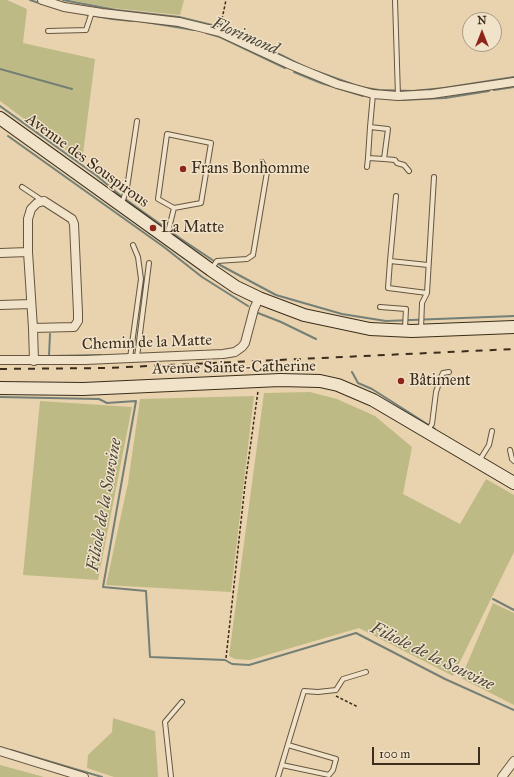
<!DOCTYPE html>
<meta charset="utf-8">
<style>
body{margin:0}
#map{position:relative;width:514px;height:777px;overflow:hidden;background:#e9d3ae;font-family:"IM FELL Great Primer",serif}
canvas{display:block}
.north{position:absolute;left:462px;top:12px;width:40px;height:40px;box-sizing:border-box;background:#f1e2ca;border:1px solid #a89a84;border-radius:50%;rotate:0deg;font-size:11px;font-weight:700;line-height:16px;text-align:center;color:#3a2d1b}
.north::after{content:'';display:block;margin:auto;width:14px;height:18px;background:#8f2418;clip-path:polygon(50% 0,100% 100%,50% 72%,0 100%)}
.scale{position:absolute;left:372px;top:747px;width:108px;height:18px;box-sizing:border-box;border:2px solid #3a2d1b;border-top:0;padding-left:5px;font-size:12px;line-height:14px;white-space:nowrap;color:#3a2d1b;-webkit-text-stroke:3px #f1e2ca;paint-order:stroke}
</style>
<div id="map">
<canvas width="514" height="777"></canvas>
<div class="north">N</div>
<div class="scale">100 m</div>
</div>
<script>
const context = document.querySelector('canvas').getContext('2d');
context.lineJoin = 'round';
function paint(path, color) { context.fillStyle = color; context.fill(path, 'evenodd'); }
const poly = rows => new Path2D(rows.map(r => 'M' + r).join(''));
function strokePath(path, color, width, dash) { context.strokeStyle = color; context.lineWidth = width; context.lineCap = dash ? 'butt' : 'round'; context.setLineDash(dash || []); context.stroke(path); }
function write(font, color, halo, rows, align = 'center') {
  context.font = font + ' "IM FELL Great Primer",serif'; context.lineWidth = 3; context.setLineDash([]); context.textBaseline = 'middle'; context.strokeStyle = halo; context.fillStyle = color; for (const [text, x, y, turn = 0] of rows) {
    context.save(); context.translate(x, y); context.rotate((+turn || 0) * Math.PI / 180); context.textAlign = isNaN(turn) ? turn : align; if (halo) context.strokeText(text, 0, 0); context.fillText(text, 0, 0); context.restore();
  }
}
const green = poly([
 [0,0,7,0,27,9,23,43,95,59,82,162,0,101],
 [70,0,184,0,180,15,112,8],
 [310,392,337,399,375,416,412,447,403,494,460,524,486,479,514,495,514,552,453,676,359,628,250,660,235,659,229,656,264,393],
 [254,396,231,592,106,585,128,483,140,399],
 [40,401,132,407,98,580,23,575],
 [493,603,514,613,514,705,461,678],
 [113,718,155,731,158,777,114,777,87,768,88,755,112,732],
 [0,765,44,777,0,777]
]);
const stream = poly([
 [30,0,42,4],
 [63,0,116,10,179,17,216,26,253,41,307,68],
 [68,11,112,19,132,21],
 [139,21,194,30],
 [206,33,220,37,285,68],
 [0,69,72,89],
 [313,70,352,84],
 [294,72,321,83,363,96],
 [360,87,379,90,413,91,444,88,514,77],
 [494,90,514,87],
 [402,100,445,98,489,91],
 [0,106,97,176,121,196,181,239,220,265,276,295,342,314,386,321,514,316],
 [8,136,164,247,202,277,248,306],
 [258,313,281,322,316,339],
 [50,334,49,356,101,355],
 [352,372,358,383,372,389,435,429],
 [0,397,99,399,107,403,136,401,103,587,146,591,150,657,225,660,232,664,249,665,356,633,445,679,514,710],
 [493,599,514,610],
 [11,750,102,777]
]);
const path = poly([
 [221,24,226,0],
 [226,658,245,485,258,391],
 [336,696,358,707]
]);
const lane = poly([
 [395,0,398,96],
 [48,31,86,30,92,12],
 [370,127,388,129,384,159,368,158,370,127,373,94],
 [384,159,395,160,397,163,404,165,409,171],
 [367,167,368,158],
 [22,187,43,201],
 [396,196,390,261,428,265],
 [122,203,127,188,137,121],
 [167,236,174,208,158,199,167,134,211,143,201,203,174,208],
 [390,261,388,288,427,293],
 [212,268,217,261,247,259,253,255,267,172,262,162],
 [380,307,406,309,405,328],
 [421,329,422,303,427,293,434,177],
 [137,357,149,263],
 [130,358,141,279,138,257,133,245],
 [428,430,432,424,436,392,441,377,443,373,449,372],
 [510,450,512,459,514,461],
 [479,461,489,445,492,431],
 [282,765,329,775,333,770,336,759,288,745],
 [171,777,165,722,182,702],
 [278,777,304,691,318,692,336,690,343,679,366,672]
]);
const street = poly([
 [42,0,64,7,102,13,179,22,220,32,291,65,337,84,373,94,398,96,432,94,514,82],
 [44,201,72,219,74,224,78,313,78,321,74,327,33,328,28,252,28,219,31,209,37,203,44,201],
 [0,253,28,252],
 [0,305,31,304],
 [33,328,34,361],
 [0,360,85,360,223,354,235,352,242,347,245,343,254,309,259,298],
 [0,751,84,777],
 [502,777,514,761]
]);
const secondary = poly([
 [0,118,211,270,236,287,259,298,304,315,370,329,412,331,514,327],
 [0,388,83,389,280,380,320,381,338,385,373,400,514,483]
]);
const rail = poly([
 [0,369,106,368,514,349]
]);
const markers = [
 [183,169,4,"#8f2418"],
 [153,228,4,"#8f2418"],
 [401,381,4,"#8f2418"]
];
const streetNames = [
 ["Avenue des Souspirous",87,161,36],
 ["Chemin de la Matte",147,343,-2],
 ["Avenue Sainte-Catherine",234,368,-1]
];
const poiNames = [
 ["Frans Bonhomme",191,169],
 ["La Matte",161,228],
 ["Bâtiment",409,381]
];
const waterNames = [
 ["Florimond",245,37,23],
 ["Filiole de la Souvine",105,505,-80],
 ["Filiole de la Souvine",432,657,26]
];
paint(green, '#beba85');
strokePath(stream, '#747f76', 2);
strokePath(lane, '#665640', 6);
strokePath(street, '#665640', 10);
strokePath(secondary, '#3a2d1b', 14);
strokePath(path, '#3a2d1b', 1.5, [3, 2]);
strokePath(lane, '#f1e2ca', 4);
strokePath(street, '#f1e2ca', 8);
strokePath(secondary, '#f1e2ca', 12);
strokePath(rail, '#3a2d1b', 2, [7, 7]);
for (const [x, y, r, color] of markers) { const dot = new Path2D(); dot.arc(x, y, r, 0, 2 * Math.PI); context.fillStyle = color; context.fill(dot); strokePath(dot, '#f1e2ca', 1.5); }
write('16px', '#3a2d1b', '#f1e2ca', streetNames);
write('16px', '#3a2d1b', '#f1e2ca', poiNames, 'left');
write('italic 17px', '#4d4839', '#f1e2ca', waterNames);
</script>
